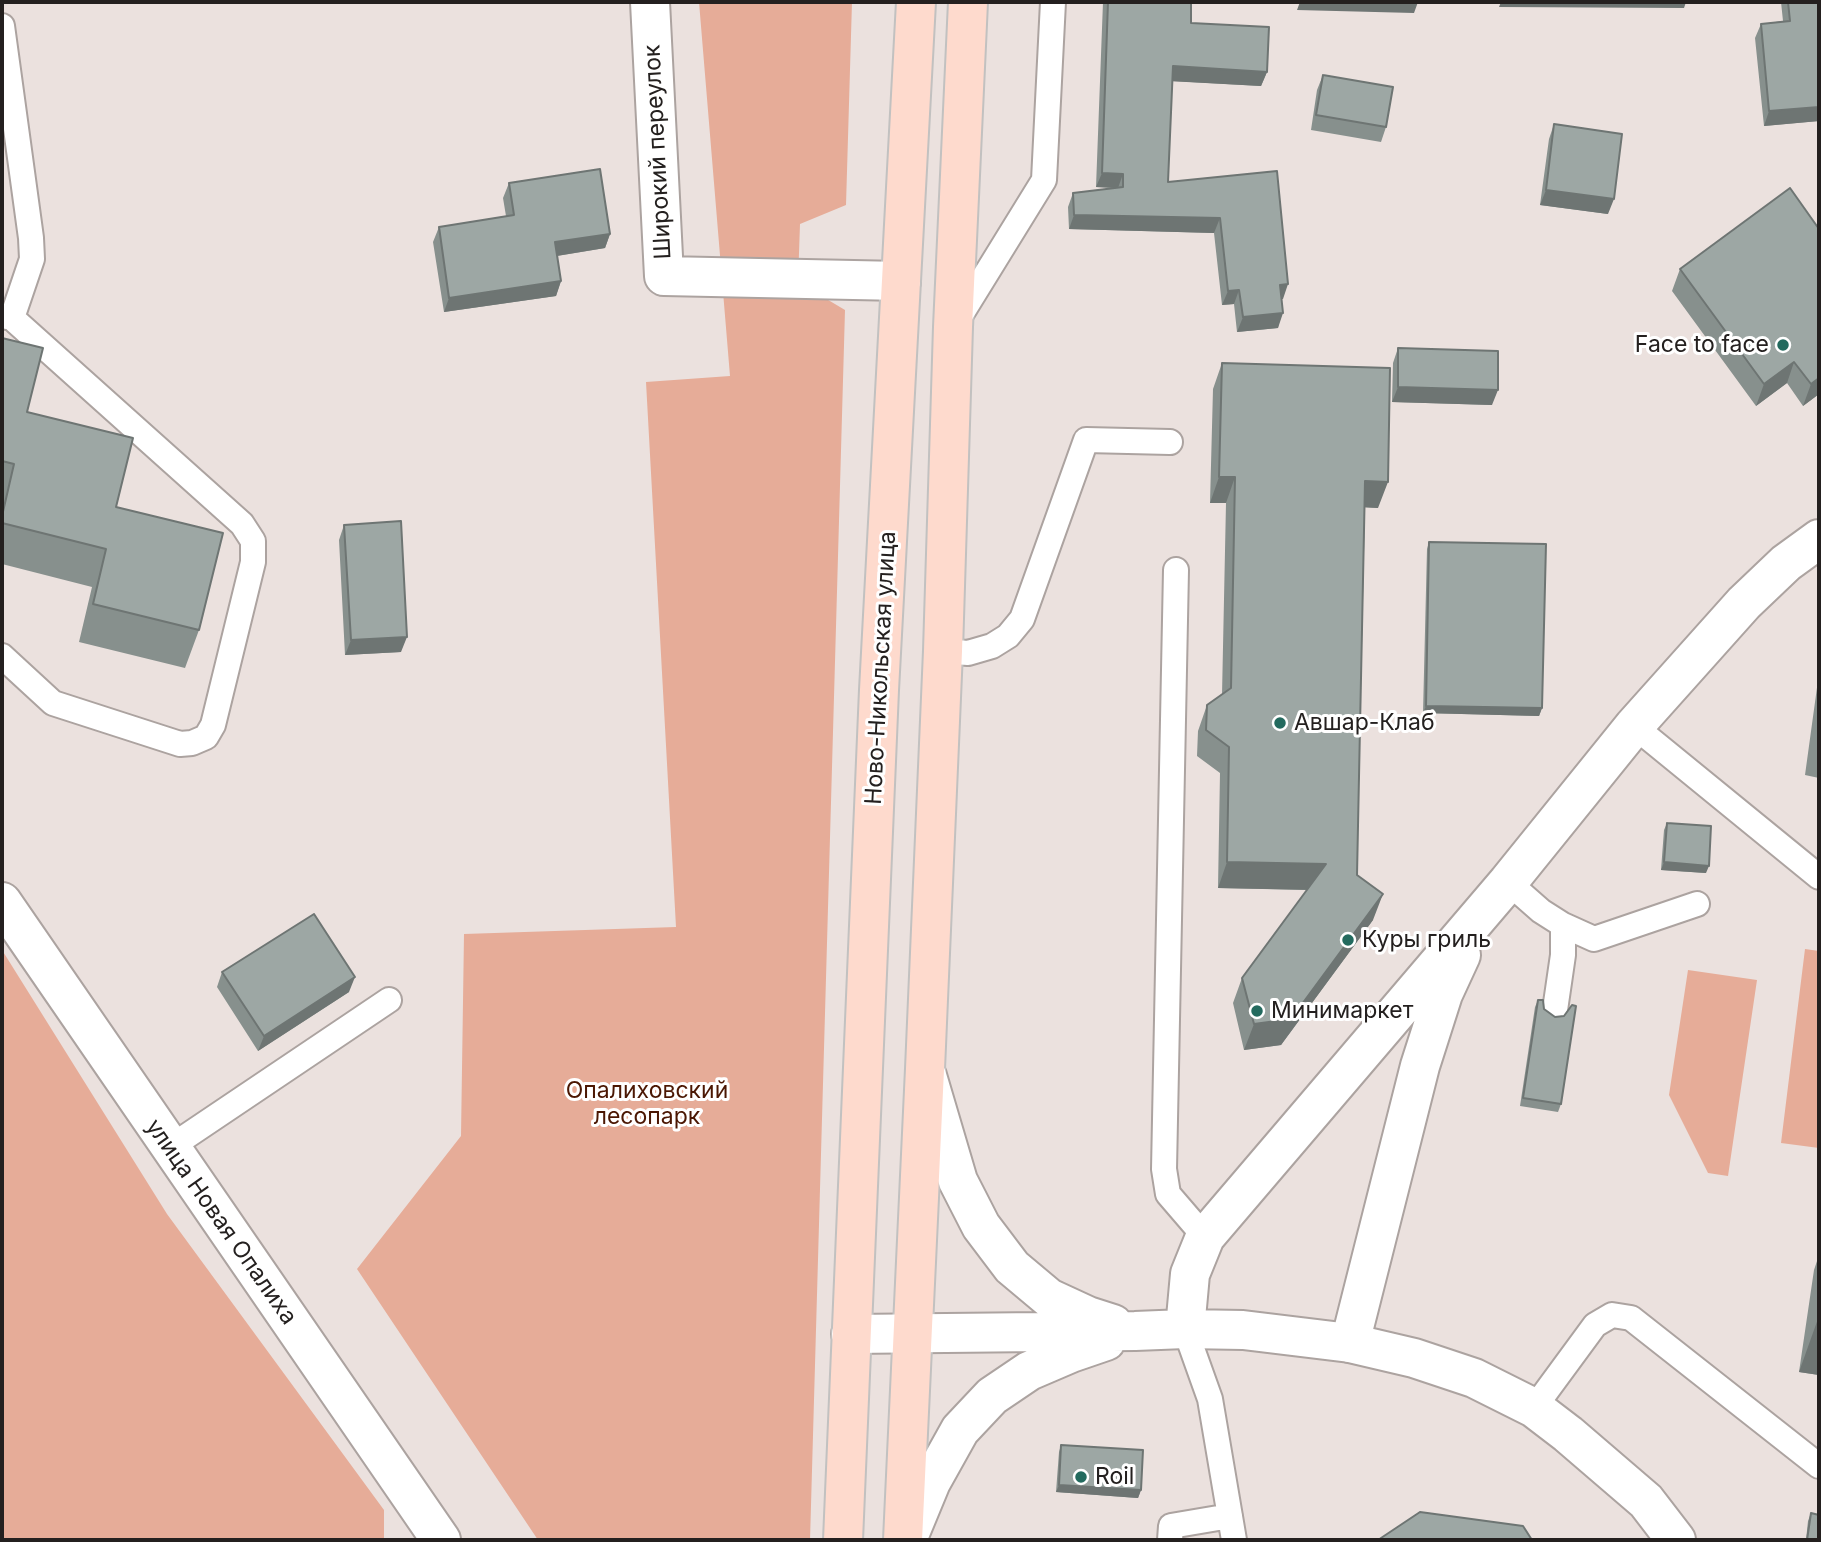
<!DOCTYPE html>
<meta charset="utf-8">
<style>
body{margin:0}
#map{position:relative;width:1821px;height:1542px;overflow:hidden;background:#ebe1de;font-family:Inter,sans-serif}
canvas{display:block}
.frame{position:absolute;inset:0;border:4px solid #24201f;pointer-events:none}
</style>
<div id="map">
<canvas width="1821" height="1542"></canvas>
<div class="frame"></div>
</div>
<script>
const context = document.querySelector('canvas').getContext('2d');
context.lineJoin = 'round';
function paint(path, color) { context.fillStyle = color; context.fill(path, 'evenodd'); }
const poly = rows => new Path2D(rows.map(r => 'M' + r).join(''));
function strokePath(path, color, width, dash) { context.strokeStyle = color; context.lineWidth = width; context.lineCap = dash ? 'butt' : 'round'; context.setLineDash(dash || []); context.stroke(path); }
function write(font, color, halo, rows, align = 'center') {
  context.font = font + ' Inter,sans-serif'; context.lineWidth = 6; context.setLineDash([]); context.textBaseline = 'middle'; context.strokeStyle = halo; context.fillStyle = color; for (const [text, x, y, turn = 0] of rows) {
    context.save(); context.translate(x, y); context.rotate((+turn || 0) * Math.PI / 180); context.textAlign = isNaN(turn) ? turn : align; if (halo) context.strokeText(text, 0, 0); context.fillText(text, 0, 0); context.restore();
  }
}
const green = poly([
 [699,2,852,2,846,205,800,224,798,282,845,310,810,1540,538,1540,357,1269,461,1136,464,934,676,927,646,382,730,376],
 [1805,949,1819,951,1819,1148,1781,1143],
 [2,950,167,1214,384,1510,384,1540,2,1540],
 [1688,970,1757,980,1728,1176,1708,1173,1669,1095]
]);
const lane = poly([
 [2,26,31,238,32,259,12,318],
 [2,316,12,318,242,524,253,541,253,562,213,725,206,737,192,743,180,744,53,703,2,656],
 [957,321,1044,180,1053,2],
 [1176,570,1164,1169,1168,1194,1205,1237],
 [943,651,968,653,992,646,1008,636,1022,619,1086,440,1170,442],
 [1634,726,1819,877],
 [1508,882,1541,911,1563,925,1563,955,1555,1010],
 [1563,925,1594,939,1697,904],
 [169,1148,389,1000],
 [1185,1329,1210,1399,1234,1540],
 [1534,1408,1595,1325,1612,1315,1631,1318,1819,1466],
 [1170,1540,1171,1526,1230,1516]
]);
const street = poly([
 [650,2,664,276,901,281],
 [2,902,441,1540],
 [1350,1343,1414,1358,1474,1378,1534,1408,1568,1434,1646,1501,1676,1540]
]);
const secondary = poly([
 [927,1076,958,1181,981,1226,1012,1267,1049,1298,1088,1316,1113,1324],
 [1185,1329,1190,1274,1205,1237,1508,882,1634,726,1744,603,1786,563,1819,539],
 [851,1334,1135,1331,1185,1329,1243,1330,1350,1343,1420,1066,1443,994,1461,955],
 [907,1540,931,1482,960,1430,992,1396,1029,1371,1071,1353,1106,1341]
]);
const primary = poly([
 [843,1540,879,690,916,2],
 [903,1540,925,1069,943,651,953,327,968,2]
]);
const wall = poly([
 [1103,2,1191,2,1191,23,1267,72,1261,86,1172,81,1168,182,1277,171,1283,299,1282,299,1278,328,1237,332,1234,304,1222,305,1214,233,1069,229,1068,207,1073,193,1114,188,1096,187],
 [1781,2,1819,2,1819,121,1764,126,1755,38,1761,24,1783,21],
 [1323,75,1386,127,1381,142,1311,130,1317,90],
 [1554,124,1608,214,1540,205,1549,139],
 [509,183,610,234,605,248,557,256,561,281,556,296,444,312,433,242,439,227,506,216,503,198],
 [1819,229,1819,394,1803,406,1787,383,1756,406,1672,291,1680,269],
 [2,338,27,412,116,507,199,630,185,668,79,642,92,587,2,564],
 [1398,348,1492,405,1392,402,1393,363],
 [1222,363,1378,508,1365,507,1357,875,1373,920,1281,1045,1244,1050,1233,1003,1242,978,1307,890,1218,888,1220,773,1197,756,1198,731,1207,705,1222,695,1226,503,1210,503,1213,389],
 [344,525,401,652,345,655,339,540],
 [1429,542,1542,708,1539,716,1423,713,1427,549],
 [1819,673,1819,778,1805,775],
 [1667,823,1706,873,1661,870,1664,830],
 [222,972,349,992,258,1051,217,987],
 [1538,1000,1561,1104,1558,1112,1520,1106,1535,1007],
 [1819,1255,1819,1375,1799,1372,1814,1270],
 [1061,1445,1141,1490,1138,1498,1056,1492,1059,1452],
 [1811,1513,1819,1540,1806,1540,1808,1521]
]);
const shadedWall = poly([
 [1300,2,1418,2,1414,13,1297,10],
 [1501,2,1686,2,1684,8,1499,7],
 [1173,66,1267,72,1261,86,1168,81],
 [1819,107,1819,121,1764,126,1769,111],
 [1102,173,1123,174,1118,188,1096,187],
 [1546,190,1614,199,1608,214,1540,205],
 [1074,215,1220,218,1214,233,1069,229],
 [610,234,605,248,550,257,555,242],
 [561,281,556,296,444,312,449,298],
 [1288,284,1283,299,1275,299,1280,285],
 [1239,290,1234,304,1222,305,1228,291],
 [1283,313,1278,328,1237,332,1243,317],
 [1794,362,1787,383,1756,406,1764,384],
 [1819,378,1819,394,1803,406,1811,384],
 [1398,387,1498,390,1492,405,1392,402],
 [1219,477,1235,477,1226,503,1210,503],
 [1365,481,1388,482,1378,508,1356,507],
 [407,637,401,652,345,655,351,640],
 [1426,706,1542,708,1539,716,1423,713],
 [1227,862,1326,864,1317,890,1218,888],
 [1664,862,1709,866,1706,873,1661,870],
 [1383,894,1373,920,1281,1045,1244,1050,1254,1024],
 [355,977,349,992,258,1051,264,1036],
 [1819,1316,1819,1375,1799,1372],
 [1059,1485,1141,1490,1138,1498,1056,1492]
]);
const building = poly([
 [1108,2,1191,2,1191,23,1269,27,1267,72,1173,66,1168,182,1277,171,1288,284,1280,285,1283,313,1243,317,1239,290,1228,291,1220,218,1074,215,1073,193,1123,187,1123,174,1102,173,1108,2],
 [1788,2,1819,2,1819,107,1769,111,1761,24,1790,21,1788,2],
 [1323,75,1393,87,1386,127,1316,115,1323,75],
 [1554,124,1622,134,1614,199,1546,190,1554,124],
 [600,169,610,234,555,242,561,281,449,298,439,227,514,215,509,183,600,169],
 [1790,188,1819,229,1819,378,1811,384,1794,362,1764,384,1680,269,1790,188],
 [2,338,43,348,27,412,133,438,116,507,223,533,199,630,93,604,106,549,2,523,2,516,14,464,2,461,2,338],
 [1398,348,1498,351,1498,390,1398,387,1398,348],
 [1222,363,1390,368,1388,482,1365,481,1357,875,1383,894,1291,1019,1254,1024,1242,978,1326,864,1227,862,1229,747,1206,730,1207,705,1231,688,1235,477,1219,477,1222,363],
 [401,521,407,637,351,640,344,525,401,521],
 [1429,542,1546,544,1542,708,1426,706,1429,542],
 [1667,823,1711,826,1709,866,1664,862,1667,823],
 [314,914,355,977,264,1036,222,972,314,914],
 [1538,1000,1543,1000,1544,1009,1555,1017,1564,1016,1572,1005,1576,1006,1561,1104,1523,1098,1538,1000],
 [1061,1445,1143,1450,1141,1490,1059,1485,1061,1445],
 [1420,1512,1523,1526,1532,1540,1378,1540,1420,1512],
 [1811,1513,1819,1515,1819,1540,1807,1540,1811,1513]
]);
const markers = [
 [1783,345,7,"#236a5e"],
 [1280,723,7,"#236a5e"],
 [1348,940,7,"#236a5e"],
 [1257,1011,7,"#236a5e"],
 [1081,1477,7,"#236a5e"]
];
const streetNames = [
 ["Широкий переулок",658,152,-93],
 ["Ново-Никольская улица",881,668,-87],
 ["улица Новая Опалиха",221,1222,55]
];
const poiNames = [
 ["Face to face",1769,345,"right"],
 ["Авшар-Клаб",1294,723],
 ["Куры гриль",1362,940],
 ["Минимаркет",1271,1011],
 ["Roil",1095,1477]
];
const parkNames = [
 ["Опалиховский",647,1091],
 ["лесопарк",647,1117]
];
paint(green, '#e6ac98');
strokePath(lane, '#aca3a0', 28);
strokePath(street, '#aca3a0', 42);
strokePath(secondary, '#aca3a0', 42);
strokePath(primary, '#c2c1c0', 42);
strokePath(lane, '#fff', 24);
strokePath(street, '#fff', 38);
strokePath(secondary, '#fff', 38);
strokePath(primary, '#fedacd', 38);
paint(wall, '#87908d');
paint(shadedWall, '#6e7573');
paint(building, '#9da7a4');
strokePath(building, '#6e7573', 2);
for (const [x, y, r, color] of markers) { const dot = new Path2D(); dot.arc(x, y, r, 0, 2 * Math.PI); context.fillStyle = color; context.fill(dot); strokePath(dot, '#fff', 2.5); }
write('23px', '#24201f', '#fff', streetNames);
write('23px', '#24201f', '#fff', poiNames, 'left');
write('23px', '#4b1703', '#fff', parkNames);
</script>
